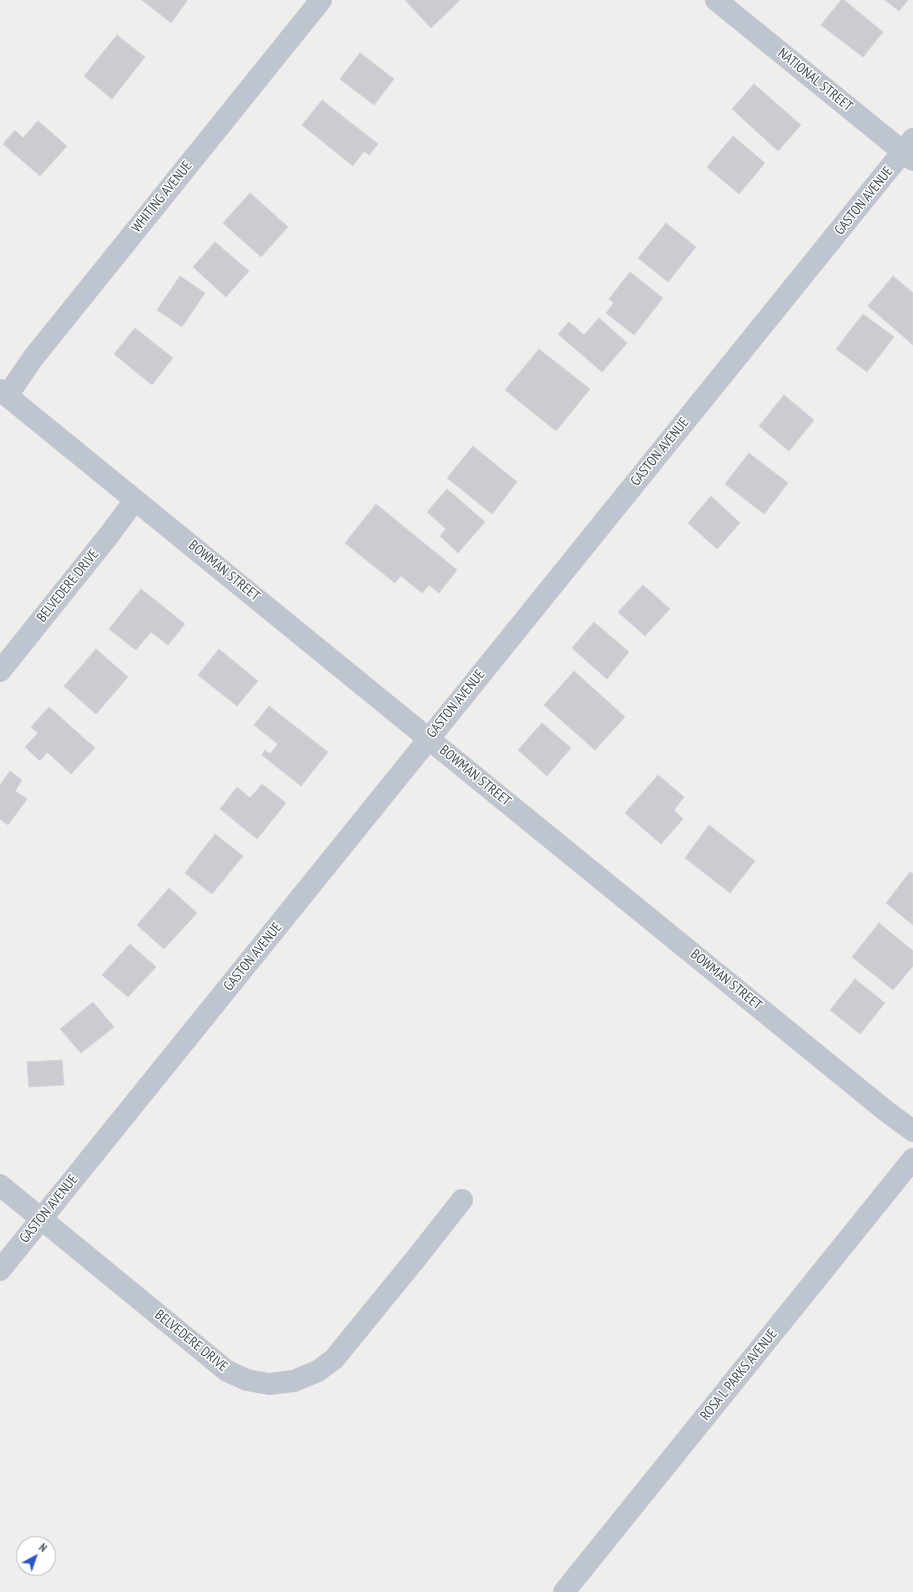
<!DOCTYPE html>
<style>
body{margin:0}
#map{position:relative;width:913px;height:1592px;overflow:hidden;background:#f0eeed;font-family:"PT Sans Narrow",sans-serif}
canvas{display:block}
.north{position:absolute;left:16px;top:1536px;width:40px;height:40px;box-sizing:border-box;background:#fff;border:1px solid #b5b8bc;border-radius:50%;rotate:40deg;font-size:11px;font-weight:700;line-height:16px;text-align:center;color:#474d58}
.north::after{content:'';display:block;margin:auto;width:14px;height:18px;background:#2c56ca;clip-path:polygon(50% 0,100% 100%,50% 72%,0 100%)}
</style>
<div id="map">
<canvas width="913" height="1592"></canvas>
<div class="north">N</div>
</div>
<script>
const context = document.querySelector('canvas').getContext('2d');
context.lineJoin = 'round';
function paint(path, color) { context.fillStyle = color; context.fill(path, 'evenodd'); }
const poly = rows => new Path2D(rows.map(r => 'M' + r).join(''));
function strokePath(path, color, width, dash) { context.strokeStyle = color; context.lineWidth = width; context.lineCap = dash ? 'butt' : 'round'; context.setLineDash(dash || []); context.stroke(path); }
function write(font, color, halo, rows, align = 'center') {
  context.font = font + ' "PT Sans Narrow",sans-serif'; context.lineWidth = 3; context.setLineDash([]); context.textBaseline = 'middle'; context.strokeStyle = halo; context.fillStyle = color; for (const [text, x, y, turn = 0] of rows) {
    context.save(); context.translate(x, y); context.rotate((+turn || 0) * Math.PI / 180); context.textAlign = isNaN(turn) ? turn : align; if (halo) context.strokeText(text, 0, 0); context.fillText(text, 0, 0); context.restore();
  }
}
const building = poly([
 [142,0,186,0,187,1,171,23,142,0],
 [405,0,460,0,431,28,405,0],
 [841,0,844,0,883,32,863,57,821,25,841,0],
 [885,0,908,0,899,11,885,0],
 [117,35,145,57,112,99,84,76,117,35],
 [360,53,394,79,374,105,340,79,360,53],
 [754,84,801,125,778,151,732,109,754,84],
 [322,100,378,144,369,155,364,151,353,166,302,125,322,100],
 [38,121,67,146,40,176,3,144,15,130,23,138,38,121],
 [733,136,765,163,739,194,707,167,733,136],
 [250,193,288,227,261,257,223,223,250,193],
 [666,223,696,247,668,282,638,258,666,223],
 [215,242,249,271,226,297,193,267,215,242],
 [630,272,663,298,634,335,606,313,614,303,609,299,630,272],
 [180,276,205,293,182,327,157,310,180,276],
 [893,276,913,293,913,345,868,306,893,276],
 [863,314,894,337,867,372,836,349,863,314],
 [599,318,627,343,602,372,558,334,569,322,584,335,599,318],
 [135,328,173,358,152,385,114,354,135,328],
 [539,349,590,389,556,431,505,390,539,349],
 [784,395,814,420,789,451,759,426,784,395],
 [473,446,517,482,492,514,447,478,473,446],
 [749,453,788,483,764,514,725,484,749,453],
 [447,489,485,522,458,553,440,536,446,529,427,512,447,489],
 [711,496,740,523,717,549,688,523,711,496],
 [376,504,457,570,439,593,429,585,422,593,401,576,395,583,345,543,376,504],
 [643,585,670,609,645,636,618,612,643,585],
 [141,589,185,624,168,645,151,632,136,650,109,629,141,589],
 [594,622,629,652,607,679,572,648,594,622],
 [96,649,128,677,96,714,64,686,96,649],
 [219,649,258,681,237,706,198,675,219,649],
 [574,671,625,717,595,750,544,705,574,671],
 [269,706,328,752,301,786,262,755,265,750,270,754,278,744,254,725,269,706],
 [49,707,95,748,71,774,47,752,40,761,25,747,38,733,31,727,49,707],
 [542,723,571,748,547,776,518,750,542,723],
 [10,771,22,780,15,791,27,799,8,825,0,819,0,785,10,771],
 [658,775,684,797,674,810,683,819,661,844,625,813,658,775],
 [262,784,286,803,257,839,220,809,237,787,250,798,262,784],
 [709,825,755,861,730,893,685,858,709,825],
 [215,834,243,856,212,894,185,873,215,834],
 [910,872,913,874,913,925,886,903,910,872],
 [169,888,197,913,164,949,137,925,169,888],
 [879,923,913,951,913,966,893,990,852,957,879,923],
 [130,944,156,967,128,997,102,975,130,944],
 [855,979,885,1003,860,1034,830,1010,855,979],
 [93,1002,114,1027,81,1053,60,1029,93,1002],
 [62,1060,64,1085,29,1087,27,1062,62,1060]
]);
const minor = poly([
 [716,0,913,160],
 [0,390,886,1111,913,1131],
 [7,396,33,358,321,0],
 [0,671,109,535,135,500],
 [0,1185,227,1371,247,1380,269,1384,294,1381,318,1371,334,1359,418,1256,462,1200],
 [0,1270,913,139]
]);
const tertiary = poly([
 [564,1592,913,1159]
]);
const streetNames = [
 ["NATIONAL STREET",815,80,39],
 ["WHITING AVENUE",162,197,-51],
 ["GASTON AVENUE",864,201,-51],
 ["GASTON AVENUE",660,452,-51],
 ["BOWMAN STREET",224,571,39],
 ["BELVEDERE DRIVE",68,586,-51],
 ["GASTON AVENUE",456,704,-51],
 ["BOWMAN STREET",475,776,39],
 ["GASTON AVENUE",253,957,-51],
 ["BOWMAN STREET",726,980,39],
 ["GASTON AVENUE",49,1209,-51],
 ["BELVEDERE DRIVE",191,1341,39],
 ["ROSA L PARKS AVENUE",739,1375,-51]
];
paint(building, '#cbcbd1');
strokePath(building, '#d2d2d8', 1);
strokePath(minor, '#bfc5ce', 22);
strokePath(tertiary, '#bfc5ce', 22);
write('14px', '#474d58', '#fff', streetNames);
</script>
